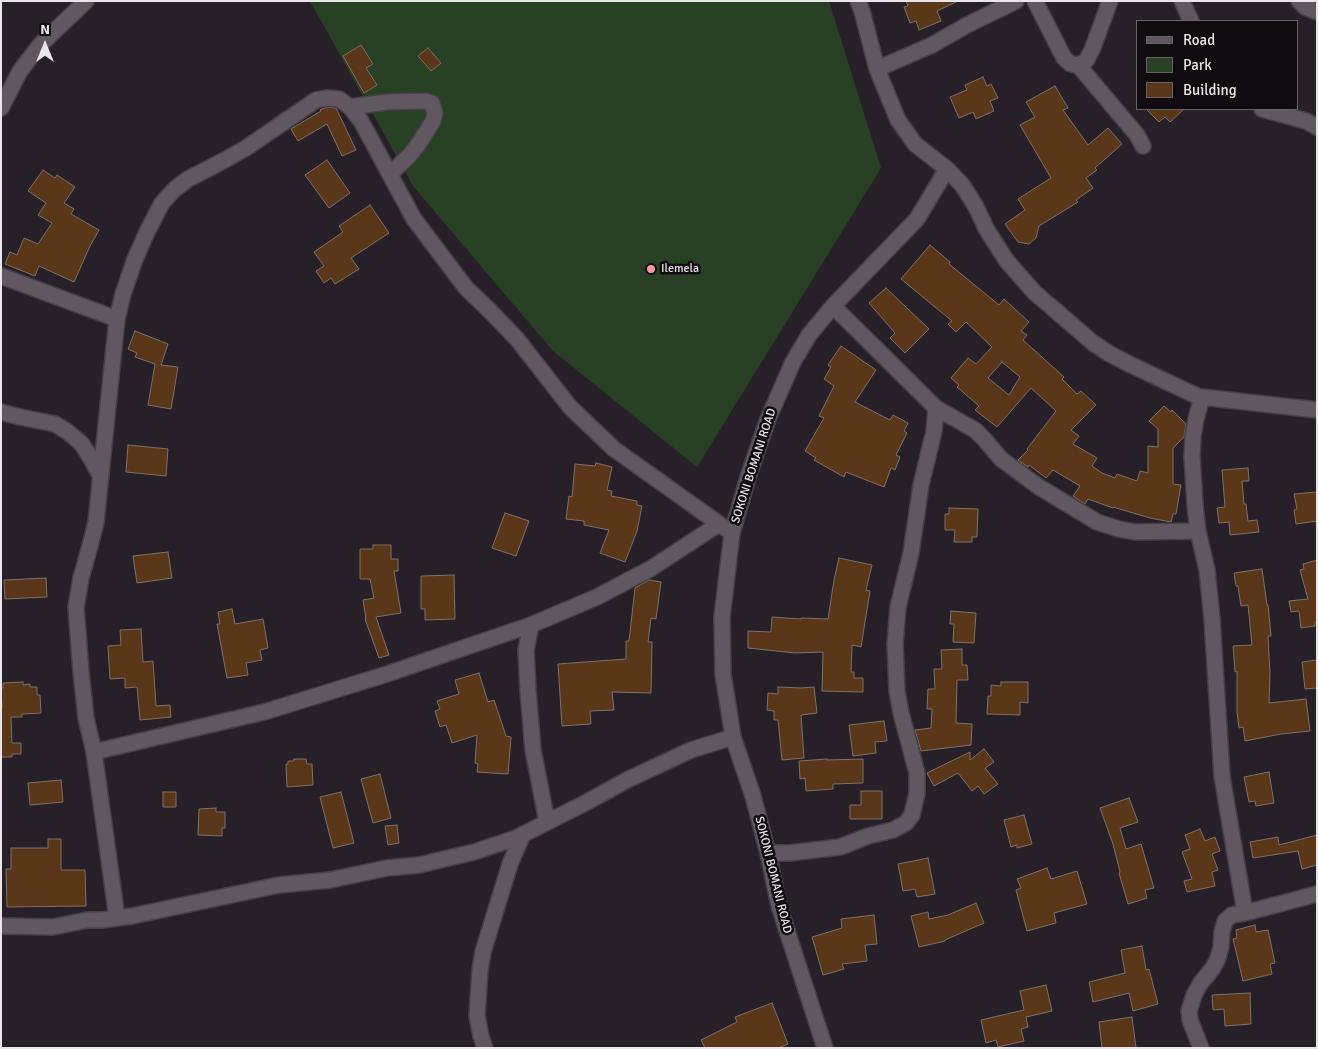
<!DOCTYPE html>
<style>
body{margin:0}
#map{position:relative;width:1318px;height:1049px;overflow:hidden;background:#282029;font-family:Signika,sans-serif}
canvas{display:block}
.frame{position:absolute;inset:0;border:2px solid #eae5eb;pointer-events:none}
.legend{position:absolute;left:1136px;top:20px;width:162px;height:90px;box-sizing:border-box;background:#0f0b0f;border:1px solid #676267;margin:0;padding:6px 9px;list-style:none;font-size:15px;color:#eae5eb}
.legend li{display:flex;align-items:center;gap:10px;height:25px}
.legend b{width:25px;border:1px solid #676267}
.north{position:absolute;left:20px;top:20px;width:50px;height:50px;-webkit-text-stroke:4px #0f0b0f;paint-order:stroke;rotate:0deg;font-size:14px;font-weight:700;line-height:20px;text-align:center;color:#eae5eb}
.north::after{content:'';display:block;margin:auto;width:18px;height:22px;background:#eae5eb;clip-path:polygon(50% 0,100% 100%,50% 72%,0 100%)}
</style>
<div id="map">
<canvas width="1318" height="1049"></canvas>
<div class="frame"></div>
<ul class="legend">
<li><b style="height:6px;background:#605761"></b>Road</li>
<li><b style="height:14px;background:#284024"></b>Park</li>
<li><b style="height:14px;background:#5b3719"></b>Building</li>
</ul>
<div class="north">N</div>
</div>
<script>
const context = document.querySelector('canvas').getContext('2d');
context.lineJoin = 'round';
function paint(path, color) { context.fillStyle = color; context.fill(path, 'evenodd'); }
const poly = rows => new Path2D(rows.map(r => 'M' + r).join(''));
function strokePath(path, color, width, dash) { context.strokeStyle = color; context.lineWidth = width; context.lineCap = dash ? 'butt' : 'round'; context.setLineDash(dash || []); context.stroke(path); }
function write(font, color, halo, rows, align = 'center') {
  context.font = font + ' Signika,sans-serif'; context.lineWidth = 5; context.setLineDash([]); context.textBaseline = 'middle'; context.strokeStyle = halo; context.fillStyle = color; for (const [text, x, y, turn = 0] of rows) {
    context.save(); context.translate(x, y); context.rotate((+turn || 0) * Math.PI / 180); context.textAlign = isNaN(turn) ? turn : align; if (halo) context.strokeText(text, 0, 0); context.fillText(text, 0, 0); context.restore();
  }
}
const green = poly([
 [310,1,829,1,881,168,697,467,553,351,413,186]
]);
const building = poly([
 [906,1,958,1,937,11,941,21,919,30,916,21,910,23,904,7,908,6,906,1],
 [361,45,373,64,366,68,377,85,364,93,343,56,361,45],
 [428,48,441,63,431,71,418,56,428,48],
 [983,77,987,86,991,84,998,98,990,101,994,111,976,119,973,112,959,118,950,97,967,90,965,85,983,77],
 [1055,86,1068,108,1063,110,1088,145,1108,128,1122,144,1095,168,1097,170,1086,178,1093,188,1076,200,1078,202,1039,226,1036,238,1029,244,1018,242,1005,224,1025,210,1018,199,1051,178,1020,125,1035,117,1026,102,1055,86],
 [327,107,336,108,356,150,342,156,327,124,298,141,291,129,321,111,320,110,327,107],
 [1146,109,1184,109,1170,122,1165,117,1159,122,1146,109],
 [327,160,350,193,329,208,305,175,327,160],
 [43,170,55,178,57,175,75,187,64,203,74,209,71,214,99,230,90,246,74,282,39,266,35,276,5,264,10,252,17,255,24,238,38,244,52,223,38,215,46,203,28,191,43,170],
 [370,205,389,233,351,258,359,269,335,284,331,278,324,283,316,271,324,266,314,252,343,232,339,226,370,205],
 [930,245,950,262,949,264,999,305,1004,299,1029,322,1021,331,1027,335,1023,340,1064,377,1062,379,1077,394,1081,391,1096,405,1071,430,1079,436,1073,444,1097,458,1092,466,1102,473,1115,478,1117,474,1137,481,1140,471,1148,473,1148,446,1158,447,1158,429,1149,421,1164,406,1171,412,1172,410,1186,424,1184,437,1173,448,1173,484,1181,485,1176,514,1173,514,1171,522,1150,518,1113,507,1113,508,1088,499,1085,504,1073,496,1080,486,1053,470,1046,478,1029,465,1028,467,1018,460,1028,450,1027,449,1056,411,1031,388,997,427,975,410,979,406,957,387,959,385,951,378,968,358,976,364,992,347,966,322,956,332,948,324,952,321,901,279,930,245],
 [1002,362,1020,377,1009,395,988,378,1002,362],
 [886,288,929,329,905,353,890,338,895,333,869,303,886,288],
 [135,331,168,344,161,365,178,367,171,409,148,405,155,364,135,357,137,353,128,349,135,331],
 [841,346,876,370,855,402,890,420,893,415,908,423,904,431,907,433,896,455,900,457,895,470,891,468,884,487,846,472,844,477,814,460,816,458,805,451,824,418,819,416,834,386,824,379,831,367,828,365,841,346],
 [128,445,168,449,166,476,126,472,128,445],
 [596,463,612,467,607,490,612,491,611,496,637,501,637,505,642,506,637,531,625,562,600,553,609,530,584,525,584,521,566,519,569,496,572,497,575,464,595,466,596,463],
 [1248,468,1249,481,1242,481,1244,504,1246,504,1248,521,1257,520,1259,532,1230,535,1229,522,1219,523,1217,508,1225,507,1222,470,1248,468],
 [1317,492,1317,521,1296,524,1294,510,1297,509,1294,494,1317,492],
 [949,508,978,509,977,537,972,537,972,542,954,542,955,530,945,530,945,514,949,514,949,508],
 [505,513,529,521,516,556,492,548,505,513],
 [373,545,391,545,391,559,398,559,398,571,394,571,401,613,376,617,389,655,379,658,365,619,366,619,363,600,374,598,370,579,360,579,360,549,373,549,373,545],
 [168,552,172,578,137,583,133,556,168,552],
 [839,558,872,565,866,590,870,591,861,647,852,645,851,672,854,672,854,678,863,678,863,692,822,691,823,652,795,653,748,648,748,631,771,632,772,617,801,619,801,618,828,619,834,580,839,558],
 [1317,560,1317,621,1315,622,1315,626,1301,628,1299,611,1291,612,1289,601,1308,599,1300,570,1304,569,1303,564,1317,560],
 [1262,569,1267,605,1268,605,1271,636,1268,636,1270,674,1269,703,1306,699,1310,731,1281,734,1245,741,1243,727,1239,728,1237,712,1237,671,1235,672,1233,646,1252,645,1248,605,1241,606,1238,586,1236,586,1234,573,1262,569],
 [454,575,455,619,425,620,425,609,421,609,421,576,454,575],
 [46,578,47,597,5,599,4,580,46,578],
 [649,580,661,582,656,619,651,618,648,642,652,642,651,693,612,692,614,710,590,711,591,724,562,726,558,664,626,659,626,641,629,641,635,588,649,580],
 [232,609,235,624,263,619,268,648,260,650,262,660,246,663,248,675,227,678,217,624,220,624,218,612,232,609],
 [951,611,976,613,974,643,953,642,954,624,950,624,951,611],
 [141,629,143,662,153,661,156,706,170,705,171,717,140,720,137,687,125,688,125,678,110,679,108,646,121,645,120,630,141,629],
 [962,649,962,665,967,665,968,680,957,680,956,723,972,724,971,745,921,751,915,730,931,728,932,709,927,709,928,689,935,689,934,669,942,669,941,650,962,649],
 [1317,660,1317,688,1305,689,1302,662,1317,660],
 [479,673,488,702,494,700,506,736,511,737,508,774,477,772,478,764,475,763,477,735,452,743,446,725,440,727,435,711,440,709,437,701,459,694,455,680,479,673],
 [23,682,23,685,30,684,30,687,37,687,37,695,40,695,41,713,22,714,22,717,11,717,12,743,21,743,21,754,12,754,12,757,1,757,1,708,2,708,1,688,3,688,3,683,23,682],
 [1001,682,1028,682,1028,703,1020,702,1020,715,987,714,988,696,991,696,991,685,1001,686,1001,682],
 [778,687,801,688,814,687,817,713,801,715,804,758,782,760,778,720,774,720,774,711,767,710,768,693,778,694,778,687],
 [884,721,887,741,875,742,876,753,853,756,849,725,884,721],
 [984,749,994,762,985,768,998,784,984,794,978,786,972,791,958,773,934,786,927,773,970,752,970,760,984,749],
 [294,759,306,759,307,764,312,764,313,785,287,787,286,764,288,764,288,761,294,761,294,759],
 [827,759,827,760,863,759,863,783,833,784,833,789,806,791,805,778,800,779,799,761,827,759],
 [1269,772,1274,803,1256,806,1255,801,1249,802,1244,777,1269,772],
 [380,774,391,818,373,823,361,779,380,774],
 [61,780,63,802,30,805,28,783,61,780],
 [861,791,882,791,882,819,850,819,850,805,861,805,861,791],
 [163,792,176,792,176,807,163,807,163,792],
 [341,792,354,843,333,848,320,797,341,792],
 [1129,798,1138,822,1120,828,1126,849,1141,844,1154,888,1145,890,1147,898,1128,904,1119,873,1120,872,1113,844,1100,808,1129,798],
 [216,808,216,812,225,812,225,828,222,828,222,836,198,835,199,809,216,808],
 [1024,815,1032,844,1017,848,1017,845,1011,847,1004,820,1024,815],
 [397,825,399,843,388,845,385,826,397,825],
 [1200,829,1205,841,1215,837,1220,851,1212,854,1218,870,1212,872,1215,886,1187,892,1184,881,1192,879,1182,852,1190,849,1185,835,1200,829],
 [1317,835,1317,865,1302,869,1298,851,1253,858,1250,842,1278,837,1279,845,1317,835],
 [48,839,61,839,61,870,85,870,86,906,7,907,6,869,11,869,11,848,48,848,48,839],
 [928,858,935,894,917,897,915,889,903,891,898,864,928,858],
 [1047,868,1051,879,1077,871,1087,904,1054,913,1056,923,1027,931,1016,890,1021,888,1017,879,1047,868],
 [976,903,984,923,945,940,945,941,919,947,911,916,928,912,929,919,948,915,976,903],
 [874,915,877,944,865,945,867,961,842,964,844,969,823,975,812,937,842,928,841,919,874,915],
 [1255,925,1256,932,1268,930,1275,963,1270,964,1272,974,1243,981,1233,939,1237,938,1236,930,1255,925],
 [1142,946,1146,970,1149,969,1158,1004,1133,1011,1129,993,1093,1002,1089,982,1125,973,1121,950,1142,946],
 [1046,985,1052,1011,1026,1017,1028,1027,1021,1029,1024,1041,998,1047,996,1040,986,1043,981,1020,1024,1010,1020,991,1046,985],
 [1250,993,1251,1024,1225,1026,1224,1009,1213,1010,1212,995,1250,993],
 [772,1003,788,1044,778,1048,705,1048,701,1040,737,1022,735,1017,772,1003],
 [1132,1017,1136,1048,1102,1048,1099,1022,1132,1017]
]);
const street = poly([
 [858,1,862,11,877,69,898,120,915,144,947,169,963,186,976,207,987,230,1006,260,1034,292,1092,342,1108,353,1129,364,1197,396,1202,397,1317,410],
 [1035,1,1064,58,1071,64,1078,65,1086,61,1092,50,1110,1],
 [1182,1,1191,21],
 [1299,1,1305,7,1317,12],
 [1078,65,1137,135,1143,146],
 [877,69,932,45,967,25,1016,1],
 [350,107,387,102,426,101,432,103,435,113,433,121,420,142,410,155,390,174],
 [1,108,20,71,40,45,86,1],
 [1262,109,1306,121,1317,127],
 [1,276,117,319],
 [833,306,936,408,975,430,985,440,1001,459,1039,487,1097,522,1119,529,1135,532,1198,531],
 [1202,397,1196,419,1193,436,1192,457,1195,505,1198,531,1207,570,1212,619,1222,776,1245,913],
 [1,412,20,417,55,424,68,432,82,444,90,457,101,477],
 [531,625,526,650,528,691,533,750,547,822],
 [94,752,264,712,384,675,531,625,597,597,650,569,719,524],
 [768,853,789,853,840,847,868,836,893,830,906,823,912,815,917,793,917,773,901,713,897,691,895,644,898,607,911,553,921,485,934,431,936,408],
 [117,918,94,752,86,718,81,672,76,607,81,578,91,542,96,522,117,319,123,294,135,259,147,232,162,203,175,189,188,179,223,161,246,148,316,100,327,98,339,99,350,107,361,121,414,219,466,288,489,310,517,339,570,407,614,449,732,533],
 [1,926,53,927,87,920,102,920,132,916,279,885,330,880,387,868,419,865,474,852,516,838,587,802,627,780,691,750,733,737],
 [485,1048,481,1036,477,1016,480,970,483,952,510,864,523,834],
 [825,1048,779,906,768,853,753,796,733,737,723,674,722,617,732,533,749,474,768,419,793,362,809,335,833,306,917,219,947,169],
 [1201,1048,1190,1020,1189,1011,1194,995,1200,984,1213,968,1218,958,1221,947,1222,932,1225,921,1232,915,1245,913,1317,894]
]);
const markers = [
 [651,269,5,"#f59b9e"]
];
const poiNames = [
 ["Ilemela",661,269]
];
const streetNames = [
 ["SOKONI BOMANI ROAD",754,466,-72],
 ["SOKONI BOMANI ROAD",773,875,76]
];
paint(green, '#284024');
paint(building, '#5b3719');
strokePath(building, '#7d7169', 1);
strokePath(street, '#453f46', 18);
strokePath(street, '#605761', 15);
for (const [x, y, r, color] of markers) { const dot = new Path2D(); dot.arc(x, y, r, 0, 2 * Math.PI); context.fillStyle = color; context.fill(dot); strokePath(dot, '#0f0b0f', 2); }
write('12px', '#eae5eb', '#0f0b0f', poiNames, 'left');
write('12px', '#eae5eb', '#0f0b0f', streetNames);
</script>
